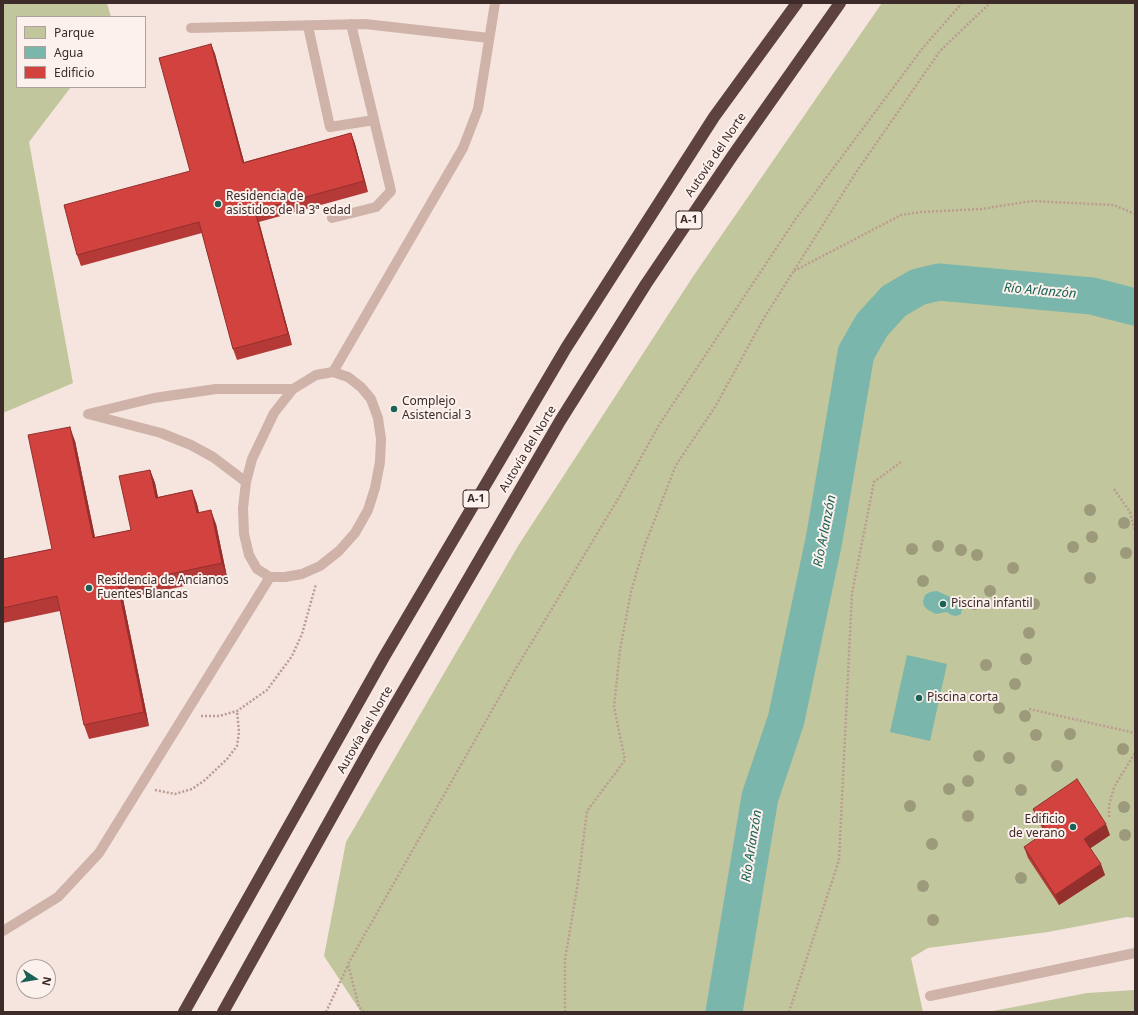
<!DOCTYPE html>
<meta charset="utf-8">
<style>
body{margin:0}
#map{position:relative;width:1138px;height:1015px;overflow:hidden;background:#f5e5de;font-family:"Noto Sans",sans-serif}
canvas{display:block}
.frame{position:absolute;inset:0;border:4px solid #3c2b29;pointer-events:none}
.legend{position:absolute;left:16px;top:16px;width:130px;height:72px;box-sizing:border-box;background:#fcf1ec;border:1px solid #afa29e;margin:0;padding:5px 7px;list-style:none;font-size:12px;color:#3c2b29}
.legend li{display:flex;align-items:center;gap:8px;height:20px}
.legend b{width:20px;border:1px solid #afa29e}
.north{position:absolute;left:16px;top:959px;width:40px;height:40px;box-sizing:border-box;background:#fcf1ec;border:1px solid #afa29e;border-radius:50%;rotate:102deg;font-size:11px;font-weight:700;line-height:16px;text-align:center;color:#3c2b29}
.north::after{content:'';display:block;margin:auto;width:14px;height:18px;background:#1a6257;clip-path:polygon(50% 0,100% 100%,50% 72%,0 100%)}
</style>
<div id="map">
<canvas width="1138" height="1015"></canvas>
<div class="frame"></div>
<ul class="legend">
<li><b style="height:11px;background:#c2c69c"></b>Parque</li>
<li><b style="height:11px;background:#7ab6ab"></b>Agua</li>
<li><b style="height:11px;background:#d24340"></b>Edificio</li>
</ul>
<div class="north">N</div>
</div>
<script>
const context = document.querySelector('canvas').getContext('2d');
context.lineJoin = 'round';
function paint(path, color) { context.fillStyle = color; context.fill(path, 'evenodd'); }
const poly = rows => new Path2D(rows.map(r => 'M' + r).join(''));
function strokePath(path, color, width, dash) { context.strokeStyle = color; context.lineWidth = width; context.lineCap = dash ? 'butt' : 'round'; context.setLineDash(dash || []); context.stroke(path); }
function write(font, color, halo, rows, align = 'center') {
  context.font = font + ' "Noto Sans",sans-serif'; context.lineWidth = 4; context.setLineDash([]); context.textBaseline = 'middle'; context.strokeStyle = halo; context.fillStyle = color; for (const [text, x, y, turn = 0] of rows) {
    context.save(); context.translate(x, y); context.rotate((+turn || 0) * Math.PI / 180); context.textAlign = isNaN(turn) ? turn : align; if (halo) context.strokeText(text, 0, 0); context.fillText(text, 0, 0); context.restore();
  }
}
const green = poly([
 [3,3,107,3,111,17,17,17,17,87,71,87,29,142,73,383,3,413],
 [882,3,1135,3,1135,918,1127,917,1048,932,928,948,911,958,923,1012,361,1012,324,956,346,842,518,546,694,275],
 [1135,990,1135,1012,988,1012,1087,993]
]);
const water = poly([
 [937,591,963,603,961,614,956,616,951,615,947,612,936,614,928,610,924,606,923,601,925,595,930,592],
 [907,655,947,664,930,741,890,732]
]);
const river = poly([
 [724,1012,760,797,786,720,824,540,856,353,872,325,894,301,918,287,939,282,1092,296,1135,307]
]);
const path = poly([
 [794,271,901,215,921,212,981,209,1032,201,1114,205,1135,214],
 [1114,489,1130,512,1135,531],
 [1029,709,1135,733],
 [201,716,219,716,237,711,267,690,292,656,302,634,316,584],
 [155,790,175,794,192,789,205,780,227,759,237,746,239,732,237,711],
 [1109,817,1109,806,1114,787,1135,753],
 [326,1012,348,965],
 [364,1012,359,1007,348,964,512,675,618,499,659,425,797,217,922,49,962,3],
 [565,1012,565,960,578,882,587,811,625,760,614,707,620,650,631,592,644,547,676,465,715,407,764,318,855,174,940,51,990,3],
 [789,1012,839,860,852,593,874,482,901,462]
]);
const lane = poly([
 [308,26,330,127,374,120],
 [191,28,365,24,489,38],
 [332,218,376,207,391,191,351,24],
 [333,372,348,377,361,387,371,399,378,418,381,439,380,462,375,488,368,510,355,533,339,551,320,566,302,574,285,577,270,577,257,569,249,555,244,534,243,508,246,482,252,459,274,413,293,389,316,375,333,372],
 [333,372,463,148,478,109,495,3],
 [246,482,213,457,191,445,161,433,88,414,154,398,216,389,293,389],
 [3,931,58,897,99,853,270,577],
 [930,996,1135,953]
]);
const highway = poly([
 [184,1012,384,657,566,348,714,117,797,3],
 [223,1012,373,743,560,421,646,284,733,155,840,3]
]);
const trees = [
 [1090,510],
 [1124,523],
 [1092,537],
 [938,546],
 [1073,547],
 [912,549],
 [961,550],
 [1126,553],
 [977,555],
 [1013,568],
 [1090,578],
 [923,581],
 [990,591],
 [975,604],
 [1034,604],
 [1029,633],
 [1026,659],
 [986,665],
 [1015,684],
 [999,708],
 [1025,716],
 [1070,734],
 [1036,735],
 [1123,749],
 [979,756],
 [1009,758],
 [1057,766],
 [968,781],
 [949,789],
 [1021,790],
 [910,806],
 [1124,807],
 [968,816],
 [1125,835],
 [932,844],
 [1021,878],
 [923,886],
 [933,920]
];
const wall = poly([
 [211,44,215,54,244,162,351,133,355,144,368,192,259,222,292,345,237,360,233,349,202,233,81,266,77,255,190,171],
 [75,441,95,537,131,530,150,470,155,483,158,497,192,490,197,504,199,512,216,524,227,577,123,599,149,726,89,739,84,725,60,611,3,623,3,559,52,549],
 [1033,809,1110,835,1090,848,1105,875,1059,905,1028,858,1024,847,1045,833,1037,819]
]);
const shadedWall = poly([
 [211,44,215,54,247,173,243,163],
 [351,133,355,144,368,192,364,181],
 [255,211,259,222,292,345,288,334],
 [70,427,75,441,98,552,93,538],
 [150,470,155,483,161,512,156,498],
 [192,490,197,504,202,527,197,513],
 [211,510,216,524,227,577,222,563],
 [118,585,123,599,149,726,144,712],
 [1106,824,1110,835,1088,850,1084,839],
 [1101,864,1105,875,1059,905,1055,895]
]);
const building = poly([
 [211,44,243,163,351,133,364,181,255,211,288,334,233,349,199,222,77,255,64,205,190,171,159,58,211,44],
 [70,427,93,538,131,530,119,476,150,470,156,498,192,490,197,513,211,510,222,563,118,585,144,712,84,725,57,596,3,608,3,559,52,549,28,435,70,427],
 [1077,779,1106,824,1084,839,1101,864,1055,895,1024,847,1047,831,1033,809,1077,779]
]);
const markers = [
 [218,204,4,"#1a6257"],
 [394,409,4,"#1a6257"],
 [89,588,4,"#1a6257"],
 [943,604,4,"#1a6257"],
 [919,698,4,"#1a6257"],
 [1073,827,4,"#1a6257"]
];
const shields = [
 [689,220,26],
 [476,499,26]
];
const shieldNames = [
 ["A-1",689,220],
 ["A-1",476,499]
];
const streetNames = [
 ["Autovía del Norte",716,155,-56],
 ["Autovía del Norte",528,449,-59],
 ["Autovía del Norte",365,730,-60]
];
const poiNames = [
 ["Residencia de",226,197],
 ["asistidos de la 3ª edad",226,211],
 ["Complejo",402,402],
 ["Asistencial 3",402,416],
 ["Residencia de Ancianos",97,581],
 ["Fuentes Blancas",97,595],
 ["Piscina infantil",951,604],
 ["Piscina corta",927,698],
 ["Edificio",1065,820,"right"],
 ["de verano",1065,834,"right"]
];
const waterNames = [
 ["Río Arlanzón",1040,291,5],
 ["Río Arlanzón",825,531,-79],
 ["Río Arlanzón",752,846,-81]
];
paint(green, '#c2c69c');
paint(water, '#7ab6ab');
strokePath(river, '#7ab6ab', 37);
strokePath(path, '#bb9b92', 2.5, [2, 2]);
strokePath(lane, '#cfb2a8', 10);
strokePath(highway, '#5d423f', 12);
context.fillStyle = '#9d9a7b';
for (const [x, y] of trees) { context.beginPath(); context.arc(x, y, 6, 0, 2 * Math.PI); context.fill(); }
paint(wall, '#b53a37');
paint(shadedWall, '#932f2d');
paint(building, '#d24340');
strokePath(building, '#932f2d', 1);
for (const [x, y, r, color] of markers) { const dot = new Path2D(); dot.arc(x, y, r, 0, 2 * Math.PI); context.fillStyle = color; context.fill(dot); strokePath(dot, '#fcf1ec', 1.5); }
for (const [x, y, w] of shields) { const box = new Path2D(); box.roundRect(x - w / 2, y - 9, w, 18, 3); context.fillStyle = '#fcf1ec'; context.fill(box); strokePath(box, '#3c2b29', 1); }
write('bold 11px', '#3c2b29', null, shieldNames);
write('12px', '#3c2b29', '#fcf1ec', streetNames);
write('12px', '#3c2b29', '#fcf1ec', poiNames, 'left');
write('italic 13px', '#1a6257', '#fcf1ec', waterNames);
</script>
